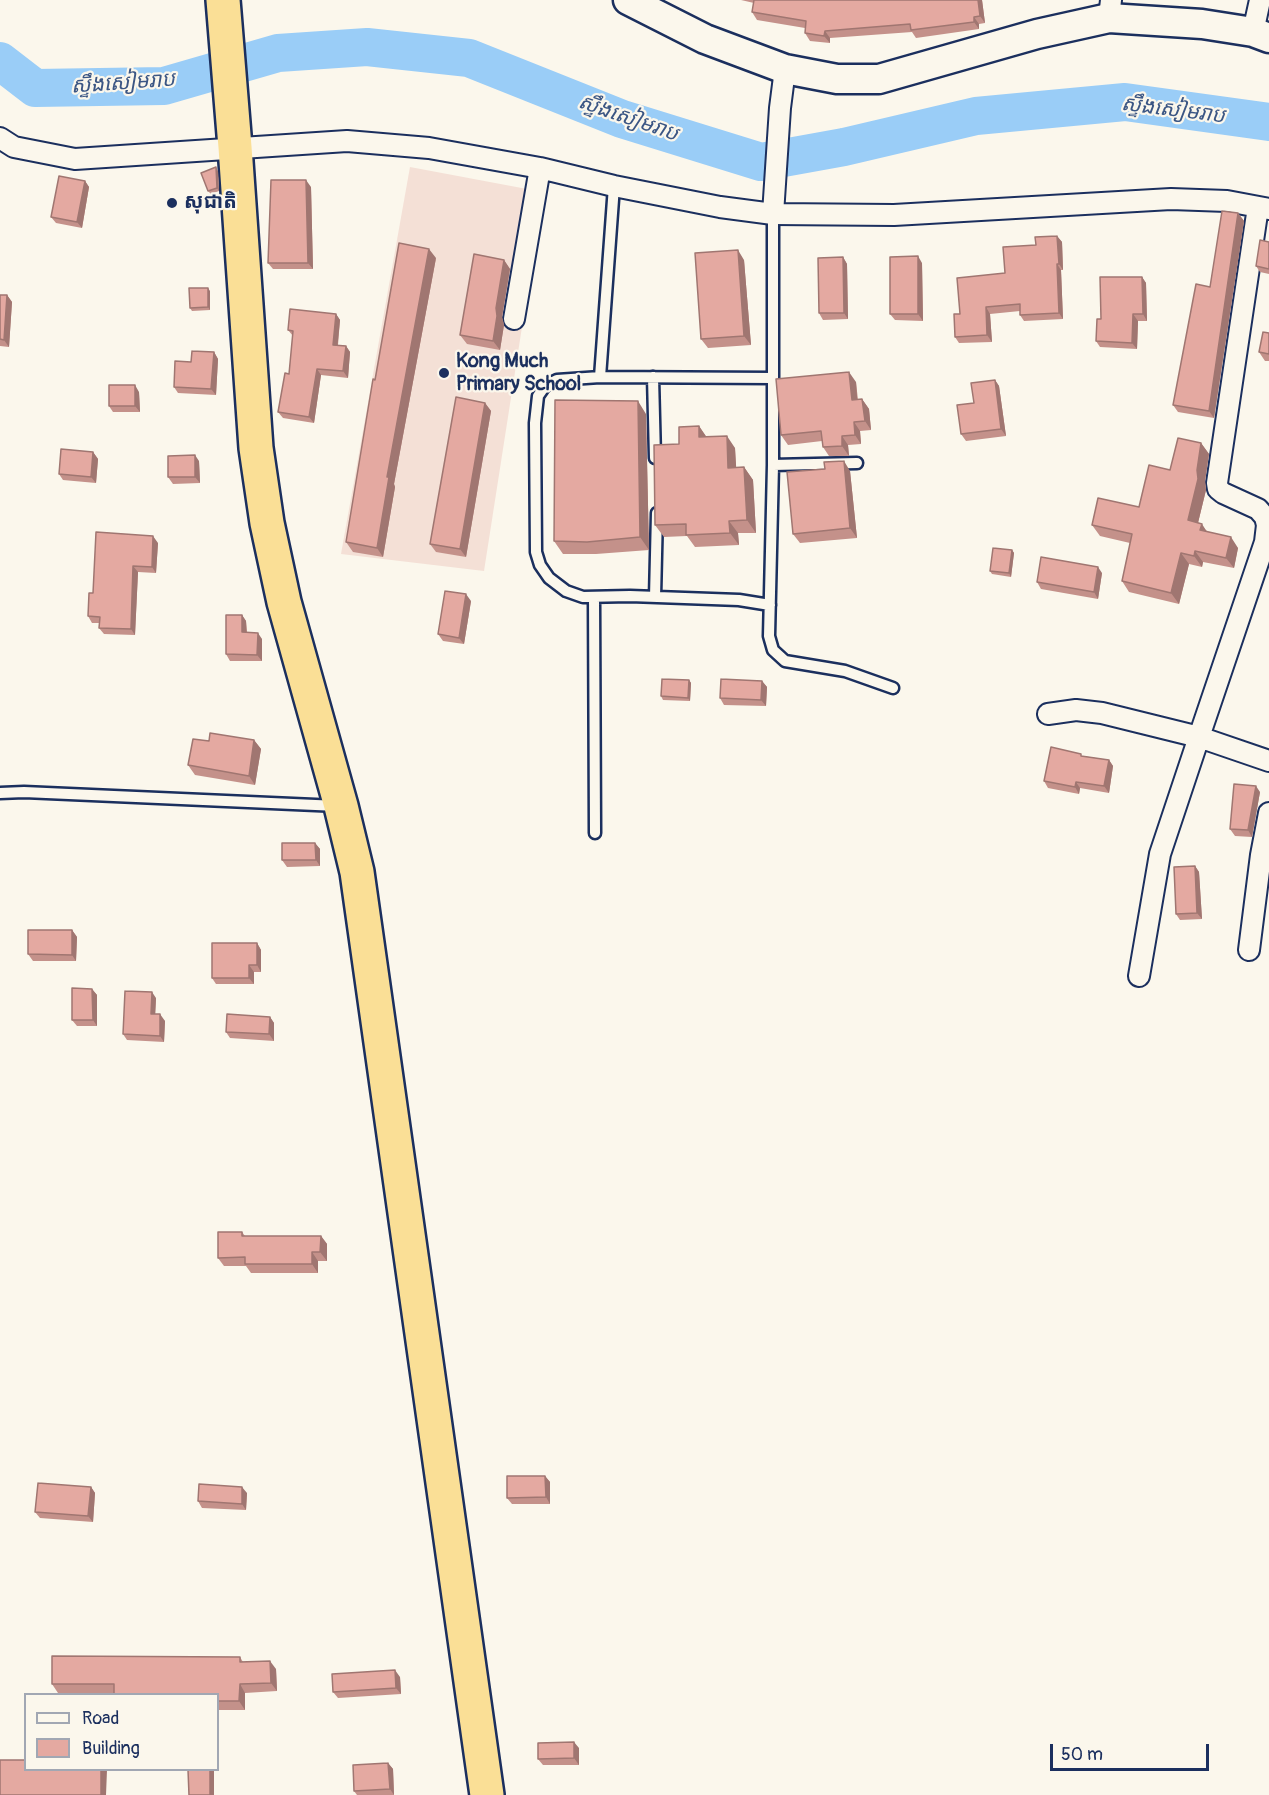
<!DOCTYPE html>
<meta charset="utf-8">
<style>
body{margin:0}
#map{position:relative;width:1269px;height:1795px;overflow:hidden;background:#fbf7ec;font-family:Pangolin,sans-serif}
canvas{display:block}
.legend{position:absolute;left:24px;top:1693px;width:195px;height:78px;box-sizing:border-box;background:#fbf7ec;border:2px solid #a1a7b3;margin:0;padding:8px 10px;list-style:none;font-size:18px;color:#1b2f5e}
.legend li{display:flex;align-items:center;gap:12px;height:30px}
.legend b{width:30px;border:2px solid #a1a7b3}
.scale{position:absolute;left:1050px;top:1744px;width:159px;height:27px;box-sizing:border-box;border:3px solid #1b2f5e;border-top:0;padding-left:8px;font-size:18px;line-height:21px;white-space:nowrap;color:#1b2f5e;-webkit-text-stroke:4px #fbf7ec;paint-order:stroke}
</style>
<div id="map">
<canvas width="1269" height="1795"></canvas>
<ul class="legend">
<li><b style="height:8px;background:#fbf7ec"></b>Road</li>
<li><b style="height:16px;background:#e4a9a1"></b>Building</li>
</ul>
<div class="scale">50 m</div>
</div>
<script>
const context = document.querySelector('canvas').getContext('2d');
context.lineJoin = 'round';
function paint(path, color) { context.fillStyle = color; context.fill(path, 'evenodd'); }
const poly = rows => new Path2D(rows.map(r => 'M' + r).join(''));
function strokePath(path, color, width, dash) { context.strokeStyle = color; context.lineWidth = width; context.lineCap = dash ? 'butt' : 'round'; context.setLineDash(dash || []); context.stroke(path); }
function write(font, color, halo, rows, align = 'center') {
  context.font = font + ' Pangolin,"Noto Sans Khmer",sans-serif'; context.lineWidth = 4.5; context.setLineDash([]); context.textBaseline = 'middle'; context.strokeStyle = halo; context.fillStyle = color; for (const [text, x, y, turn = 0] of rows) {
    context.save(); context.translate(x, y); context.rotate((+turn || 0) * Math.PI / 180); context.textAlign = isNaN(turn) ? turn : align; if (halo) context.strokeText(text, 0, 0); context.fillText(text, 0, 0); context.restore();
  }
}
const built = poly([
 [410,167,543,192,484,571,341,554]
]);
const river = poly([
 [0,61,35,88,164,86,278,53,367,47,469,58,622,119,761,162,844,147,976,116,1125,102,1269,122]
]);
const lane = poly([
 [773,214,773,465,769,636,773,650,785,661,845,671,893,688],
 [600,377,614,186],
 [653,377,655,458],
 [773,465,857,463],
 [594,597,595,833],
 [655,597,657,513],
 [770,605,739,600,630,596,583,597,566,591,549,578,540,565,536,552,535,423,538,396,545,386,557,380,600,377,773,378],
 [0,793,24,792,338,806]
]);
const street = poly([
 [1109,18,1111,0],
 [1253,32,1260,0],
 [0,138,14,147,75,159,347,141,429,148,540,168,614,186,720,207,773,214,894,215,1171,199,1227,201,1269,209],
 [1258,207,1217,483,1218,489,1223,493,1258,509,1265,517,1267,525,1265,542,1199,737,1269,761],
 [773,214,780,108,785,69],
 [514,319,540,168],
 [1048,714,1076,710,1102,713,1199,737,1160,854,1139,976],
 [1249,950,1261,855,1269,813]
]);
const secondary = poly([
 [628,0,705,39,785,69,837,79,879,79,1037,34,1109,18,1202,24,1253,32,1269,38]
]);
const highway = poly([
 [223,0,235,147,256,448,267,523,284,602,341,806,357,872,487,1795]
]);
const wall = poly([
 [741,0,982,0,985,23,979,24,979,29,916,38,912,32,830,38,830,43,810,41,805,33,805,28,757,20,752,12,754,3],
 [218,171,219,191,211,194,208,191],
 [85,181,89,187,82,228,56,223,51,217],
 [311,187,313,269,273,269,268,263],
 [1238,213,1244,221,1214,418,1178,412,1173,405,1210,287],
 [1057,236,1062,242,1063,270,1061,270,1063,319,1024,321,1020,315,1020,311,990,314,992,342,959,343,955,337,960,314,1036,245],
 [1269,242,1269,274,1260,272,1256,266],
 [843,257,847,264,848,319,823,320,819,313],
 [436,258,394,484,395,487,383,557,353,552,346,542,375,380],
 [504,260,510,269,502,317,504,325,500,350,467,344,460,335],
 [744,260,751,345,708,348,701,339],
 [922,263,923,321,895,320,890,314],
 [1142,277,1146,283,1147,321,1138,321,1137,349,1100,347,1096,341,1101,319],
 [210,291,210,310,192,311,190,308],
 [0,295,7,295,12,302,9,347,0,346],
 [336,314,340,320,338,345,346,346,350,352,348,378,321,375,314,423,283,418,278,412,289,374,293,336,288,330],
 [1269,333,1269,361,1265,361,1259,352],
 [214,352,218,359,216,395,178,393,174,387,191,362],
 [995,380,999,386,1006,436,966,441,961,434,974,403],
 [856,382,858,400,862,399,869,409,871,430,860,431,861,444,848,445,849,456,829,456,823,447,822,441,788,445,781,435],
 [139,392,140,412,113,412,109,406],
 [485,403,491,411,466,557,436,552,430,544],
 [646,414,649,550,596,554,563,554,554,541],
 [699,426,706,437,735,448,736,468,744,467,753,480,756,533,738,533,739,545,695,547,687,536,664,537,655,525,679,444],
 [1201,443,1209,454,1205,481,1206,490,1198,523,1208,532,1238,548,1234,568,1203,562,1202,567,1189,564,1179,604,1129,592,1122,581,1130,543,1100,536,1092,525,1139,507,1170,470],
 [93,452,98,459,96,483,63,480,59,474],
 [199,461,200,483,173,484,168,477],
 [850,471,857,538,800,543,793,534],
 [158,543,156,573,138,572,135,635,104,634,99,628,99,623,92,623,88,616,93,593],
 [1012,550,1014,553,1011,577,992,574,990,571],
 [1102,573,1098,599,1041,589,1037,582],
 [471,601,464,644,443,641,438,634],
 [242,615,246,621,247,632,262,639,262,661,230,661,226,654],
 [689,680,691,683,690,701,663,700,661,696],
 [762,681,767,687,766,706,724,705,720,698],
 [254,740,261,749,255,785,195,775,188,765,209,741],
 [1083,756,1109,760,1113,766,1109,793,1080,788,1079,794,1048,788,1044,781],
 [1260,792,1252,837,1235,836,1230,829],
 [315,843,320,849,320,866,287,867,282,860],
 [1195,866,1199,872,1202,919,1180,920,1176,914],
 [72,930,77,937,76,961,33,961,28,954],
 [257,943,261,950,261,972,254,972,254,984,216,984,212,978],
 [92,989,97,995,97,1026,77,1026,72,1020],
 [156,998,155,1014,165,1021,164,1042,127,1040,123,1034],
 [270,1017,274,1023,274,1041,230,1038,226,1032],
 [242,1232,245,1236,321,1236,327,1244,327,1261,318,1261,318,1273,251,1273,246,1266,224,1266,218,1258],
 [545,1476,550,1482,550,1504,512,1504,507,1498],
 [91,1487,95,1493,93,1522,40,1518,35,1512],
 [247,1493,246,1510,202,1508,198,1501],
 [240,1657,243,1662,276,1669,277,1691,245,1693,245,1710,218,1710,218,1695,114,1693,58,1693,52,1684],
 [400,1677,401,1694,338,1698,333,1692],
 [579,1748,579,1765,543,1765,538,1759],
 [388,1763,393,1769,394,1795,357,1795,354,1791]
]);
const shadedWall = poly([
 [978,0,982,0,985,23,980,16],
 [974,17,979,24,979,29,974,22],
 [825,31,830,38,830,43,824,36],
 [216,167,218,171,219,191,217,188],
 [306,180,311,187,313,269,308,263],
 [85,181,89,187,82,228,77,222],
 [1238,213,1244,221,1214,418,1209,411],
 [1057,236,1062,242,1063,270,1059,264],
 [429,249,436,258,394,484,395,487,383,557,377,548,387,477],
 [738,250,744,260,751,345,744,336],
 [918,256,922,263,923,321,918,314],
 [843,257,847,264,848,319,844,313],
 [504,260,510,269,502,317,504,325,500,350,493,341,496,308],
 [1057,264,1061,270,1063,319,1059,313],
 [1142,277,1146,283,1147,321,1143,314],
 [208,288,210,291,210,310,208,307],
 [7,295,12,302,9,347,4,340],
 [986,307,990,314,992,342,987,335],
 [336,314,340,320,337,351,333,345],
 [1133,314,1138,321,1137,349,1132,343],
 [346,346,350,352,348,378,343,371],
 [214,352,218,359,216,395,211,389],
 [317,369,321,375,314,423,309,417],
 [849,372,856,382,858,410,852,400],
 [995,380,999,386,1006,436,1001,429],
 [135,385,139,392,140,412,135,406],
 [862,399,869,409,871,430,865,421],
 [638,401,646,414,649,550,640,537],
 [485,403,491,411,466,557,460,549],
 [854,422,860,431,861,444,855,435],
 [699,426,708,439,699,437],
 [727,436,735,448,737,481,728,468],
 [842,436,848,445,849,456,842,446],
 [1201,443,1209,454,1205,481,1206,490,1196,531,1188,520],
 [93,452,98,459,96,483,91,477],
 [195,455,199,461,200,483,195,477],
 [844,461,850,471,857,538,850,528],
 [744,467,753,480,756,533,747,520],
 [729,521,738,533,739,545,730,533],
 [1202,524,1209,535,1200,530],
 [153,536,158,543,156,573,152,567],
 [1231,537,1238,548,1234,568,1226,558],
 [1012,550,1014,553,1011,577,1009,573],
 [1195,551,1203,562,1202,567,1194,556],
 [1181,553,1189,564,1179,604,1171,593],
 [133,566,138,572,135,635,131,629],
 [1098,567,1102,573,1098,599,1094,592],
 [466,594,471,601,464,644,459,638],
 [242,615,246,621,247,639,242,632],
 [258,633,262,639,262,661,257,655],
 [689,680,691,683,690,701,688,698],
 [762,681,767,687,766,706,761,700],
 [254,740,261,749,255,785,249,776],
 [1109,760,1113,766,1109,793,1104,786],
 [1076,782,1080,788,1079,794,1075,787],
 [1256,786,1260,792,1252,837,1248,830],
 [315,843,320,849,320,866,316,860],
 [1195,866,1199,872,1202,919,1197,913],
 [72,930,77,937,76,961,72,955],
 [257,943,261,950,261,972,257,965],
 [249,965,254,972,254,984,249,978],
 [92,989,97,995,97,1026,93,1020],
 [152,992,156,998,155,1020,151,1014],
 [160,1014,165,1021,164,1042,160,1036],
 [270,1017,274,1023,274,1041,269,1034],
 [321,1236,327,1244,327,1261,320,1252],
 [312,1252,318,1261,318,1273,312,1264],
 [545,1476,550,1482,550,1504,546,1497],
 [91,1487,95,1493,93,1522,88,1516],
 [242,1487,247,1493,246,1510,242,1504],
 [270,1661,276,1669,277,1691,271,1683],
 [395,1670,400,1677,401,1694,396,1688],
 [240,1684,245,1693,245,1710,239,1701],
 [574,1742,579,1748,579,1765,574,1758],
 [388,1763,393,1769,394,1795,390,1789],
 [101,1770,107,1770,106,1795,101,1795],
 [210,1770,214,1770,214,1795,210,1795]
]);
const building = poly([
 [754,0,978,0,980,16,974,17,974,22,911,30,910,24,825,31,824,36,805,33,806,21,752,12,754,0],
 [216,167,217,188,208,191,201,173,216,167],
 [59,176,85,181,77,222,51,217,59,176],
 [271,180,306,180,308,263,268,263,271,180],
 [1222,211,1238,213,1209,411,1173,405,1196,284,1210,287,1222,211],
 [1057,236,1059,264,1057,264,1059,313,1020,315,1020,304,986,307,987,335,955,337,954,314,960,314,957,278,1005,273,1003,247,1036,245,1035,237,1057,236],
 [1260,240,1269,242,1269,269,1256,266,1260,240],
 [399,243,429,249,387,477,389,477,377,548,346,542,373,379,375,380,399,243],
 [738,250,744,336,701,339,695,253,738,250],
 [474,254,504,260,496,308,497,316,493,341,460,335,474,254],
 [918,256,918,314,890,314,890,257,918,256],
 [843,257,844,313,819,313,818,258,843,257],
 [1100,277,1142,277,1143,314,1133,314,1132,343,1096,341,1097,319,1101,319,1100,277],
 [189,288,208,288,208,307,190,308,189,288],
 [0,295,7,295,4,340,0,339,0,295],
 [290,309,336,314,333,345,346,346,343,371,317,369,309,417,278,412,285,373,289,374,293,331,288,330,290,309],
 [1263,332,1269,333,1269,354,1259,352,1263,332],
 [192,351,214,352,211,389,174,387,175,361,191,362,192,351],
 [849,372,852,400,862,399,865,421,854,422,855,435,842,436,842,446,823,447,821,431,781,435,776,379,849,372],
 [995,380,1001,429,961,434,957,405,974,403,971,383,995,380],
 [109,385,135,385,135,406,109,406,109,385],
 [456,397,485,403,460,549,430,544,456,397],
 [555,400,638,401,640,537,587,542,554,541,555,400],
 [699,426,699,437,727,436,728,468,744,467,747,520,729,521,730,533,686,535,686,524,655,525,654,445,679,444,679,427,699,426],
 [1178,438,1201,443,1197,470,1198,479,1188,520,1202,524,1200,530,1231,537,1226,558,1195,551,1194,556,1181,553,1171,593,1122,581,1132,534,1092,525,1098,498,1139,507,1149,465,1170,470,1178,438],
 [61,449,93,452,91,477,59,474,61,449],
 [195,455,195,477,168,477,168,456,195,455],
 [844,461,850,528,793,534,787,472,825,469,824,462,844,461],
 [96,532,153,536,152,567,133,566,131,629,99,628,100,617,88,616,89,593,93,593,96,532],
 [993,548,1012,550,1009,573,990,571,993,548],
 [1041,557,1098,567,1094,592,1037,582,1041,557],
 [445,591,466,594,459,638,438,634,445,591],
 [226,615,242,615,242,632,258,633,257,655,226,654,226,615],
 [662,679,689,680,688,698,661,696,662,679],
 [721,679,762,681,761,700,720,698,721,679],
 [210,733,254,740,249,776,188,765,193,739,209,741,210,733],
 [1051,747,1081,754,1081,756,1109,760,1104,786,1076,782,1075,787,1044,781,1051,747],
 [1234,784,1256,786,1248,830,1230,829,1234,784],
 [282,843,315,843,316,860,282,860,282,843],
 [1195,866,1197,913,1176,914,1174,867,1195,866],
 [28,930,72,930,72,955,28,954,28,930],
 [212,943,257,943,257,965,249,965,249,978,212,978,212,943],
 [72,988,92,989,93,1020,72,1020,72,988],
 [125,991,152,992,151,1014,160,1014,160,1036,123,1034,125,991],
 [227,1014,270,1017,269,1034,226,1032,227,1014],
 [218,1232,242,1232,242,1236,321,1236,320,1252,312,1252,312,1264,245,1264,245,1257,218,1258,218,1232],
 [507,1476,545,1476,546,1497,507,1498,507,1476],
 [38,1483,91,1487,88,1516,35,1512,38,1483],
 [199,1484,242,1487,242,1504,198,1501,199,1484],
 [52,1656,240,1657,240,1662,270,1661,271,1683,240,1684,239,1701,218,1701,218,1695,114,1695,114,1684,52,1684,52,1656],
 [395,1670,396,1688,333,1692,332,1674,395,1670],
 [574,1742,574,1758,538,1759,538,1743,574,1742],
 [0,1760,26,1760,26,1770,101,1770,101,1795,0,1795,0,1760],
 [388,1763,390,1789,354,1791,353,1765,388,1763],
 [188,1770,210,1770,210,1795,189,1795,188,1770]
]);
const markers = [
 [172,203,6,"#1b2f5e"],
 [444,373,6,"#1b2f5e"]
];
const poiNames = [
 ["សុជាតិ",184,203],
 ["Kong Much",456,362],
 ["Primary School",456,385]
];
const waterNames = [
 ["ស្ទឹងសៀមរាប",123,84,-4],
 ["ស្ទឹងសៀមរាប",1173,111,7],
 ["ស្ទឹងសៀមរាប",628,119,19]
];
paint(built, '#f4e0d6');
strokePath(river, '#9acdf7', 38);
strokePath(lane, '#1b2f5e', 15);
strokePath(street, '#1b2f5e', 24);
strokePath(secondary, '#1b2f5e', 33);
strokePath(highway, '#1b2f5e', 38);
strokePath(lane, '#fbf7ec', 10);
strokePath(street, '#fbf7ec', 20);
strokePath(secondary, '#fbf7ec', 28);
strokePath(highway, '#fadf96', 33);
paint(wall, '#c4918a');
paint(shadedWall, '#a07671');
paint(building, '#e4a9a1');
strokePath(building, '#a07671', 1.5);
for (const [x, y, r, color] of markers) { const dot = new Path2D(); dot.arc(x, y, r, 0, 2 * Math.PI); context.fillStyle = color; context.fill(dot); strokePath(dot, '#fbf7ec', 2); }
write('bold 20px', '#1b2f5e', '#fbf7ec', poiNames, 'left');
write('italic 21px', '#3b5684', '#fbf7ec', waterNames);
</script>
